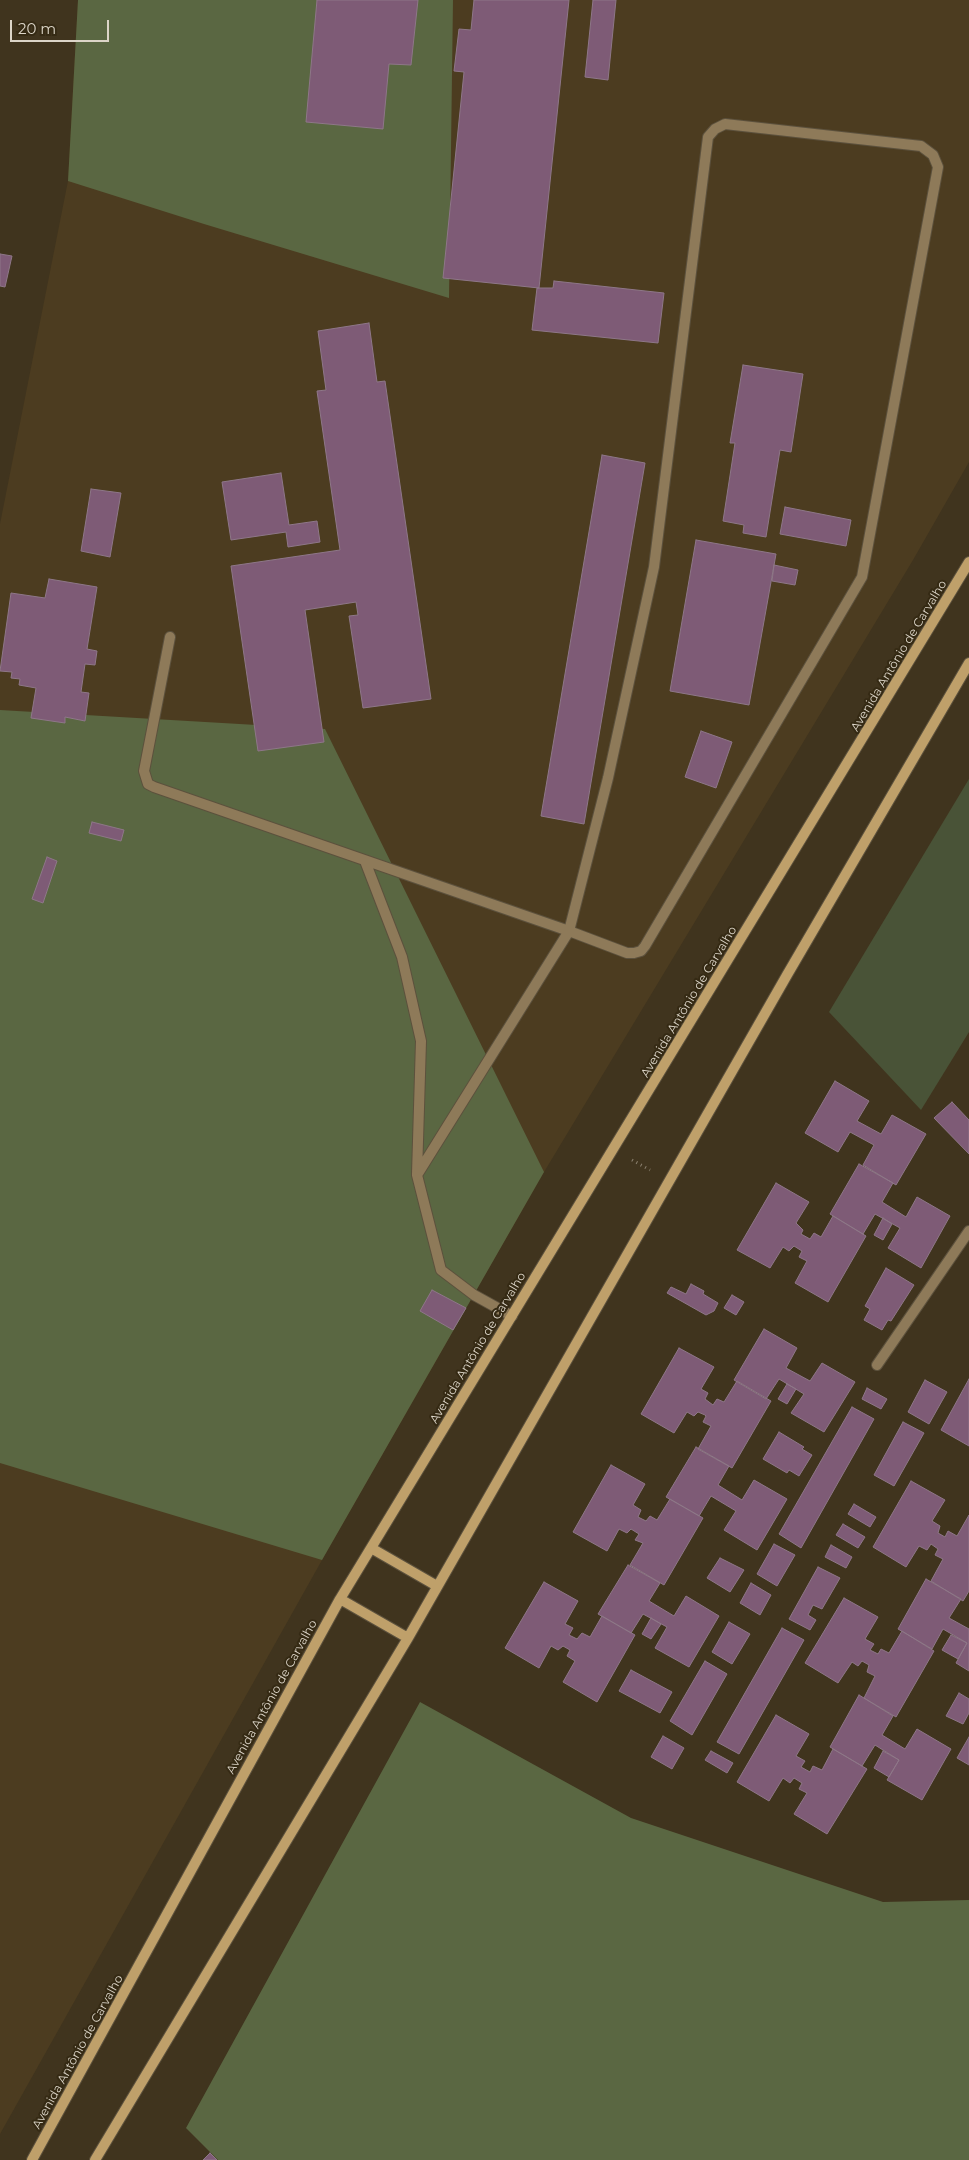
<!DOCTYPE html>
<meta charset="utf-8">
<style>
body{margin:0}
#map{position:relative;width:969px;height:2160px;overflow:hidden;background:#40341e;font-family:Montserrat,sans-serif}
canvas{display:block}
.scale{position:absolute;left:10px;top:20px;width:99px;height:22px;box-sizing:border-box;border:2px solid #dcd5c8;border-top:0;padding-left:6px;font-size:15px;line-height:18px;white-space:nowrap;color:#dcd5c8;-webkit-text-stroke:4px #352a14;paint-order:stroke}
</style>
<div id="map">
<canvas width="969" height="2160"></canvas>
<div class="scale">20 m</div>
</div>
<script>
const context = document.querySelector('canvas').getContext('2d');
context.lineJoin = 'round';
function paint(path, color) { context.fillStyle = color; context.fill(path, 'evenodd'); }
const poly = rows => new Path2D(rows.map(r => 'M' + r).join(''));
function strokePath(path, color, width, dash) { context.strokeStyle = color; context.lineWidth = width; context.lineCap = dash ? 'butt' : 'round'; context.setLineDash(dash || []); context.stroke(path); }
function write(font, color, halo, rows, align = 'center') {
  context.font = font + ' Montserrat,sans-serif'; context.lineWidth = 4; context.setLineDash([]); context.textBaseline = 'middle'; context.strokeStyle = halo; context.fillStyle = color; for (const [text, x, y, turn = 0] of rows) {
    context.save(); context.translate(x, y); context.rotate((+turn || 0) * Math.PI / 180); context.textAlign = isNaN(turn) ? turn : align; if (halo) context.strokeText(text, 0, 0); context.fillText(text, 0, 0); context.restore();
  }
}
const built = poly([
 [78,0,969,0,969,462,913,560,544,1172,322,1560,0,2134,0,524,68,181]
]);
const green = poly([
 [969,779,969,1032,921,1110,829,1012]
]);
const forest = poly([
 [78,0,453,0,449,298,204,224,68,181],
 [0,710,325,729,544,1172,322,1560,0,1463],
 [420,1702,631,1818,883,1902,969,1900,969,2160,218,2160,186,2128]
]);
const building = poly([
 [317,0,418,0,411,65,389,64,383,129,306,122,317,0],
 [474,0,569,0,539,288,443,278,464,72,454,71,459,29,471,30,474,0],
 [593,0,616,0,608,80,585,77,593,0],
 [0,254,12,256,5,287,0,286,0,254],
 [554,281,664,293,658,343,532,330,537,288,553,288,554,281],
 [369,323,377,382,385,381,431,699,363,708,349,616,358,615,356,602,305,610,324,742,258,751,231,566,340,550,317,391,326,390,318,331,369,323],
 [743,365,803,374,791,452,780,450,766,537,743,533,744,525,723,521,735,443,730,443,743,365],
 [602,455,645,463,584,824,541,816,602,455],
 [281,473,289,525,317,521,320,542,288,547,286,532,231,540,222,482,281,473],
 [91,489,121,493,110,557,81,551,91,489],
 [785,507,851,520,846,546,780,534,785,507],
 [696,540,776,554,749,705,670,691,696,540],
 [774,565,798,570,795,585,772,581,774,565],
 [49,579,97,587,87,649,97,651,95,665,85,664,81,692,89,693,85,721,65,717,65,723,31,718,36,688,19,685,20,679,11,678,12,672,0,671,11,593,45,598,49,579],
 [701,731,732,742,716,788,685,777,701,731],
 [92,822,124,830,121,841,89,833,92,822],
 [47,857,57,861,43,903,32,899,47,857],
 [835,1081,869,1101,857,1121,881,1134,892,1115,926,1134,896,1185,863,1165,874,1145,850,1132,838,1152,805,1133,835,1081],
 [952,1102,969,1120,969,1154,934,1118,952,1102],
 [859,1164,893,1183,882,1202,906,1217,917,1197,950,1216,921,1268,888,1248,900,1228,875,1214,863,1234,830,1214,859,1164],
 [776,1183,809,1202,796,1223,803,1230,801,1234,810,1239,814,1233,821,1237,833,1216,866,1236,828,1302,795,1283,807,1261,799,1257,802,1251,794,1246,789,1251,783,1247,770,1268,737,1250,776,1183],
 [883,1218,892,1224,883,1240,874,1235,883,1218],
 [886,1268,914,1285,891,1321,888,1320,882,1330,864,1320,870,1309,865,1306,886,1268],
 [691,1284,704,1291,703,1294,718,1303,714,1311,706,1315,667,1293,671,1287,686,1294,691,1284],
 [432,1290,466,1308,453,1330,420,1311,432,1290],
 [732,1295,744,1302,736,1315,724,1308,732,1295],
 [764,1329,797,1348,786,1368,810,1381,822,1363,855,1382,824,1432,791,1413,804,1394,779,1379,766,1399,734,1380,764,1329],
 [679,1348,714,1367,701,1389,708,1393,705,1399,713,1405,717,1399,724,1402,737,1381,771,1401,732,1468,698,1449,711,1426,703,1422,706,1416,705,1415,698,1412,694,1416,687,1412,674,1433,641,1414,679,1348],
 [969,1379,969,1446,941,1430,969,1379],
 [925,1380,947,1392,929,1424,908,1412,925,1380],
 [787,1384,796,1389,787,1404,778,1399,787,1384],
 [867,1388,887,1399,881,1409,862,1399,867,1388],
 [852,1407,874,1419,801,1548,779,1534,852,1407],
 [903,1422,924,1433,894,1486,874,1475,903,1422],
 [779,1432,804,1447,802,1449,812,1455,799,1476,789,1470,787,1473,763,1459,779,1432],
 [696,1447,729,1466,718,1485,742,1500,754,1480,787,1499,757,1550,724,1530,736,1511,711,1496,699,1516,666,1497,696,1447],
 [611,1465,645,1484,633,1505,641,1510,638,1517,646,1521,650,1516,657,1520,670,1499,703,1518,664,1585,630,1565,643,1543,635,1540,639,1534,631,1529,627,1533,619,1529,607,1551,573,1532,611,1465],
 [911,1481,945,1500,932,1521,940,1526,938,1533,945,1537,948,1531,957,1536,969,1515,969,1591,963,1601,931,1581,943,1559,935,1555,938,1549,931,1544,927,1550,919,1546,906,1567,873,1547,911,1481],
 [854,1504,876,1517,870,1527,848,1514,854,1504],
 [843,1524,865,1537,858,1548,836,1535,843,1524],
 [774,1544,795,1555,777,1586,757,1574,774,1544],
 [831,1545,852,1557,846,1568,825,1557,831,1545],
 [720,1558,744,1570,730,1592,707,1578,720,1558],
 [628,1565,660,1583,649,1601,674,1616,686,1596,719,1616,689,1667,655,1648,667,1627,643,1614,631,1633,598,1614,628,1565],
 [818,1567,840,1578,822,1609,813,1605,808,1615,816,1620,810,1630,789,1619,818,1567],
 [926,1579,961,1599,949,1618,969,1629,969,1671,956,1663,967,1643,943,1629,932,1649,898,1629,926,1579],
 [544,1582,578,1601,565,1624,573,1628,569,1635,577,1639,582,1633,590,1637,602,1616,635,1635,597,1702,563,1682,575,1661,567,1656,570,1650,563,1646,558,1650,551,1646,539,1668,505,1648,544,1582],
 [751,1583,771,1595,760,1615,740,1603,751,1583],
 [844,1598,878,1617,865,1639,874,1644,870,1650,878,1654,881,1649,889,1653,902,1631,934,1651,896,1717,864,1698,875,1676,867,1672,869,1665,862,1661,858,1666,852,1662,838,1683,805,1663,844,1598],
 [651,1618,661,1624,651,1639,642,1634,651,1618],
 [729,1622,750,1634,732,1664,712,1652,729,1622],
 [782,1628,804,1640,739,1754,717,1742,782,1628],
 [951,1635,967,1643,958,1659,942,1650,951,1635],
 [705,1661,727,1674,692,1735,670,1721,705,1661],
 [631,1670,672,1692,660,1713,619,1691,631,1670],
 [959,1693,969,1699,969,1713,963,1724,946,1716,959,1693],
 [859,1695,893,1716,882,1735,905,1749,917,1729,951,1749,922,1800,887,1780,899,1760,875,1745,862,1766,830,1747,859,1695],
 [776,1715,809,1734,796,1756,805,1761,801,1767,810,1772,813,1766,822,1770,833,1749,867,1769,827,1834,794,1814,807,1793,799,1789,802,1783,794,1778,790,1783,783,1778,769,1801,737,1782,776,1715],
 [663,1736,684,1748,672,1769,651,1757,663,1736],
 [969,1737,969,1765,957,1758,969,1737],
 [711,1751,733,1763,727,1773,705,1760,711,1751],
 [883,1751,899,1760,889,1777,874,1768,883,1751],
 [210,2153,217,2160,203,2160,210,2153]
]);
const path = poly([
 [632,1160,650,1170]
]);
const service = poly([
 [170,637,144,771,148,784,154,787,569,931,627,953,634,953,641,951,645,946,862,577,938,167,933,155,921,146,725,124,715,129,708,137,654,567,608,778,569,931,417,1175,441,1270,474,1295,512,1316],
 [365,861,402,957,421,1041,417,1174],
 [877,1365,969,1231]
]);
const secondary = poly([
 [371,1548,437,1586],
 [340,1599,408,1638],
 [32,2160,340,1599,969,562],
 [95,2160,408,1638,787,975,969,663]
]);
const streetNames = [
 ["Avenida Antônio de Carvalho",899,656,-59],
 ["Avenida Antônio de Carvalho",689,1002,-59],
 ["Avenida Antônio de Carvalho",478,1348,-59],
 ["Avenida Antônio de Carvalho",272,1697,-61],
 ["Avenida Antônio de Carvalho",78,2052,-61]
];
paint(built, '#4c3c20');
paint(green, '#495337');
paint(forest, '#5a6742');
paint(building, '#7e5b76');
strokePath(building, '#8e7788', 1);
strokePath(service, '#5c513d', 12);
strokePath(secondary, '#5c513d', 12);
strokePath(path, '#8c8271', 3, [1, 4]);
strokePath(service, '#8e7a59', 10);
strokePath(secondary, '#bfa06a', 10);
write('12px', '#dcd5c8', '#352a14', streetNames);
</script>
